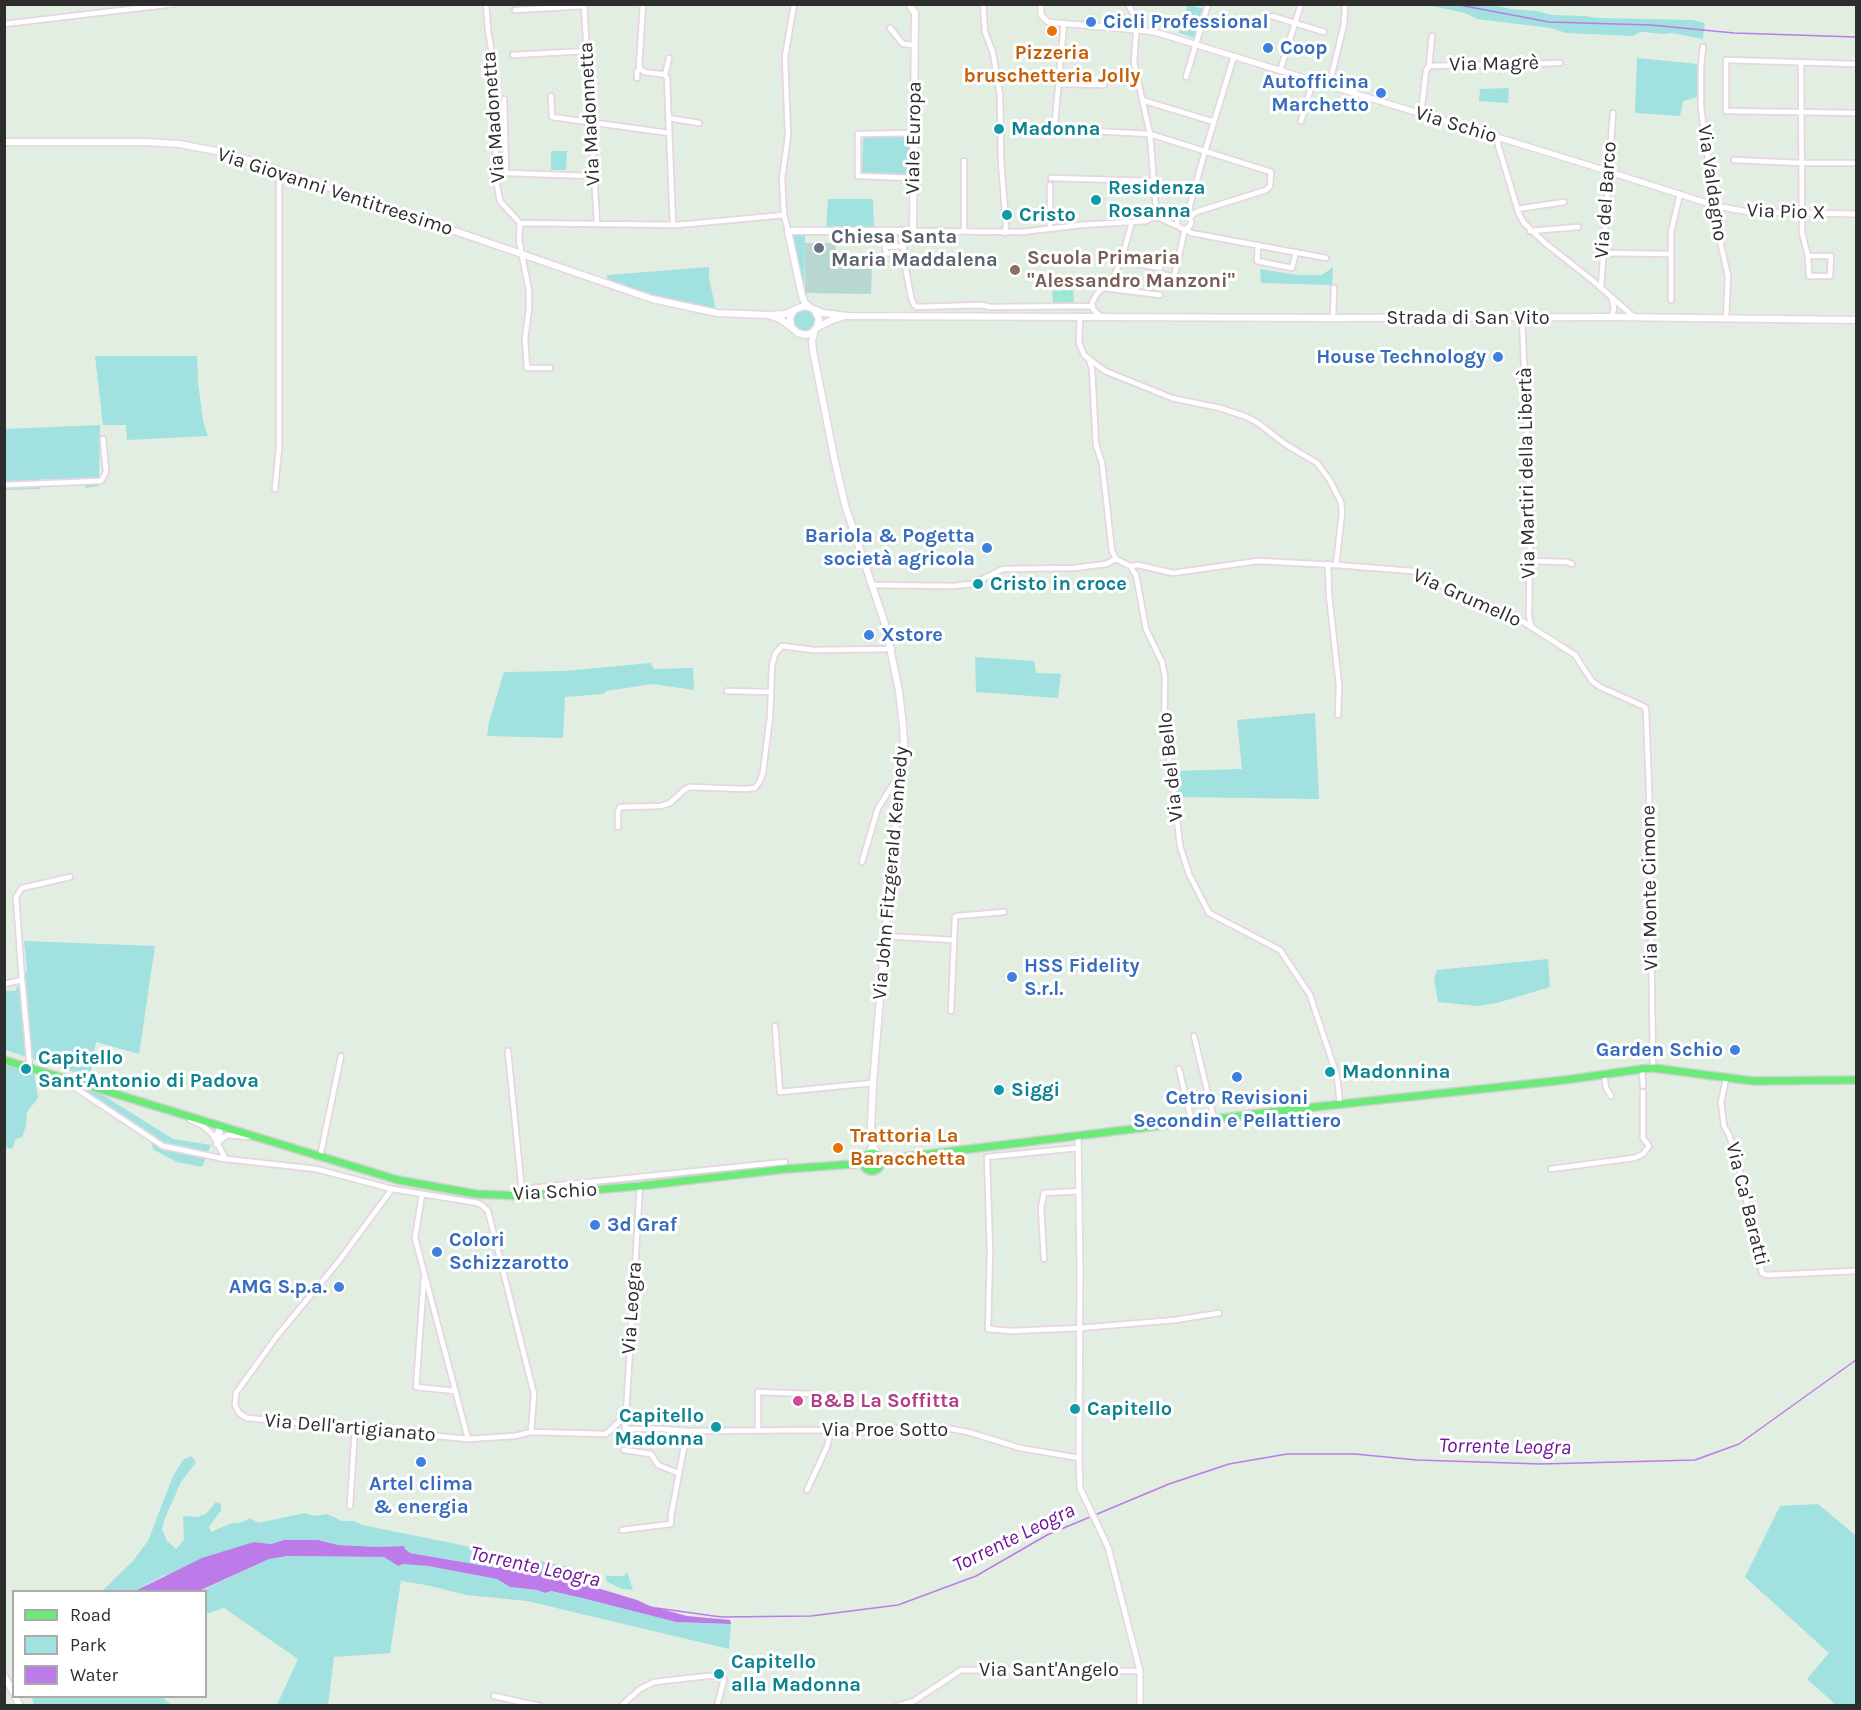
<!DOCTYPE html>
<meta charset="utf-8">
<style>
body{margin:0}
#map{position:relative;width:1861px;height:1710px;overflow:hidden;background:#e2eee1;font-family:Karla,sans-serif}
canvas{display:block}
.frame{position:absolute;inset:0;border:6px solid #2d2d2d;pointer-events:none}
.legend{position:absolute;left:12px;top:1590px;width:195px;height:108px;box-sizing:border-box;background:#fff;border:2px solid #ababab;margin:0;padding:8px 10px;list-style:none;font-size:18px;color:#2d2d2d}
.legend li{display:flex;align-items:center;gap:12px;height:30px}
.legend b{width:30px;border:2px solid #ababab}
</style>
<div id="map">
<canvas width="1861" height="1710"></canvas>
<div class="frame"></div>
<ul class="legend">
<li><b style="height:8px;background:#6aea77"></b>Road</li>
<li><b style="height:16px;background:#a1e1e0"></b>Park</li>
<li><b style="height:16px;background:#bd7be9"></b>Water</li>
</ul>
</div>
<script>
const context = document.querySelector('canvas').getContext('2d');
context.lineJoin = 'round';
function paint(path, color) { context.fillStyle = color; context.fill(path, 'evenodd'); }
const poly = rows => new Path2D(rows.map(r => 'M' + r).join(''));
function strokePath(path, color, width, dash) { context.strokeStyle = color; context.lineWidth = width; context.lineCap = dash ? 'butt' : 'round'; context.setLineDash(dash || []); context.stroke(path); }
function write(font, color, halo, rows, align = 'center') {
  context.font = font + ' Karla,sans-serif'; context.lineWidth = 6; context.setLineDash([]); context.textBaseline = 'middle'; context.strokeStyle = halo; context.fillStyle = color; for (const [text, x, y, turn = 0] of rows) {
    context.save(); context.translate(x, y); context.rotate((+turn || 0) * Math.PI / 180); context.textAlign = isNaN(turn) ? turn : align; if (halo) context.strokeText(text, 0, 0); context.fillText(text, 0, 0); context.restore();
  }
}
const green = poly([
 [1188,4,1203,9,1194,38,1179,33],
 [1427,5,1493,5,1511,9,1537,11,1552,15,1585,16,1599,18,1693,20,1705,23,1703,39,1672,33,1663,34,1644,32,1640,32,1633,36,1566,33,1551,28,1477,19,1465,13],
 [1637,58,1698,64,1697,97,1683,101,1680,116,1635,113],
 [1509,88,1508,103,1479,101,1480,89],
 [868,137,909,137,909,175,862,175,863,139],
 [551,151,567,151,566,170,551,170],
 [828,199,873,199,874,229,826,229],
 [796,233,805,233,804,292,792,236],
 [709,267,709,278,716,311,682,305,607,281,607,275],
 [1333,267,1332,285,1261,283,1260,269,1298,275,1322,275],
 '793 321a11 11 0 1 1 22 0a11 11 0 1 1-22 0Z',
 [95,356,197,356,198,382,203,421,208,436,127,440,126,425,103,425],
 [100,425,99,486,86,488,85,482,41,479,40,489,5,490,4,429],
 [975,657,1034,661,1036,673,1061,674,1058,698,976,692],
 [650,663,654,669,693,668,694,690,653,684,606,691,603,694,565,697,563,738,487,736,489,722,504,672,565,671],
 [1315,713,1319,799,1178,797,1175,771,1242,769,1237,720],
 [24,941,155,946,139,1054,96,1042,90,1077,5,1050,5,991,15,991,27,970],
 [1548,959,1550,987,1497,1003,1477,1006,1438,1002,1434,978,1437,970],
 [4,1061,34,1071,38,1098,27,1112,26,1126,22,1137,16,1139,12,1149,5,1147],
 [57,1078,93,1089,173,1139,211,1145,202,1167,177,1162,154,1150,150,1140],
 [191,1456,196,1462,181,1482,165,1518,162,1529,167,1541,176,1549,184,1540,183,1516,197,1517,206,1514,216,1502,221,1504,221,1510,209,1527,211,1532,232,1523,240,1523,250,1518,258,1523,305,1513,314,1516,327,1514,342,1521,354,1521,362,1525,570,1567,583,1574,584,1579,581,1583,552,1576,547,1573,505,1565,497,1568,410,1553,404,1549,404,1546,379,1547,338,1545,318,1540,284,1540,271,1544,254,1542,161,1577,135,1591,101,1592,133,1561,148,1541,173,1476,183,1460],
 [1818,1504,1856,1536,1856,1705,1836,1705,1807,1679,1829,1653,1745,1577,1780,1506],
 [288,1556,384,1557,398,1566,403,1564,428,1566,497,1579,510,1587,537,1590,545,1593,551,1591,582,1598,676,1622,731,1624,729,1649,527,1601,466,1595,426,1585,401,1581,390,1653,334,1657,328,1705,277,1705,298,1659,224,1608,206,1614,206,1592,199,1592,269,1559],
 [627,1572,633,1590,622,1589,606,1581,606,1576,624,1576],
 [31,1696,161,1697,172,1705,34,1705]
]);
const cemetery = poly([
 [805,243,836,243,836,269,838,269,839,265,872,266,871,294,805,293]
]);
const pitch = poly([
 [1073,290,1074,302,1053,303,1052,291]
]);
const water = poly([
 [284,1540,318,1540,338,1545,379,1547,404,1546,405,1549,410,1553,497,1568,505,1565,533,1571,538,1570,547,1573,552,1576,581,1583,637,1600,650,1606,687,1616,730,1620,731,1624,676,1622,582,1598,551,1591,545,1593,537,1590,510,1587,497,1579,428,1566,403,1564,398,1566,384,1557,288,1556,269,1559,199,1591,135,1591,202,1558,254,1542,271,1544]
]);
const stream = poly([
 [1454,4,1549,22,1651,25,1734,33,1856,37],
 [656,1608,721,1617,811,1616,898,1605,976,1576,1047,1535,1169,1484,1229,1464,1287,1454,1355,1454,1417,1460,1541,1464,1695,1460,1739,1444,1856,1360]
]);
const minor = poly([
 [486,4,488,30,495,73,496,180,500,201,520,223],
 [584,4,597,224],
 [643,4,639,67,644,72,660,74,665,75,667,78,673,225],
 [983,4,985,32,993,53,1000,95,1001,161,1006,225,1005,233],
 [515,10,584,6],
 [1272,16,1324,32],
 [4,24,174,4],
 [890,28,903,44,914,45],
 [1703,47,1701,66,1701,107,1706,147,1714,193,1721,245,1728,276,1726,319],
 [513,55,586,51],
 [1801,62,1802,233,1808,256,1809,276,1830,276,1831,256,1808,256],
 [1856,64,1726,60,1726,111,1856,113],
 [1429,66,1560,63],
 [1280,71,1301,4],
 [665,75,669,58],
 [1186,77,1208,4],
 [637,78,637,72,640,69],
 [1059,84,1104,85],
 [1329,86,1344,24,1345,4],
 [551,96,552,117,669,133],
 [504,99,506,173,594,176],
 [1142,100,1214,122],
 [1421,114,1426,71,1429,66,1432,36],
 [668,118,699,123],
 [1301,121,1313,81],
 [1054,129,1150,134,1271,172,1270,186,1266,190,1196,212,1189,218],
 [913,133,858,134,858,176,913,178],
 [1054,133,1064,23],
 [1498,138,1498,145,1519,214,1524,223,1545,243,1592,280,1633,316],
 [1734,160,1802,163,1856,163],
 [964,161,964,231],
 [1051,178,1152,181],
 [1517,209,1564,202],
 '1177 222a7 7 0 1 1 14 0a7 7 0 1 1-14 0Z',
 [1155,216,1177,226],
 [1187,216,1205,151,1234,56],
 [1163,219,1181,216],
 [520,223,677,225,784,215],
 [520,223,519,240,529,291,529,309,525,339,527,368,550,368],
 [1050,229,1050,185],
 [1186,229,1191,233,1326,258],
 [788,231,784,215,782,179,788,136,785,57,794,4],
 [901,231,904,250,903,255,911,297,914,305,917,307,982,305,990,307,1093,306],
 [913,231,1022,232,1081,225,1146,221,1155,216,1156,210,1150,134,1134,63,1137,21,1128,4],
 [1530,231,1578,227],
 [1258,245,1257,261,1292,268,1296,252],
 [902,246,885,247,886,253,903,255],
 [885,247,886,231],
 [1603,253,1670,254],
 [1121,261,1160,268],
 [1165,275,1174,277,1185,229],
 [1601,287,1613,113],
 [1104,288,1160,295],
 [1671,300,1671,232,1680,194],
 [1100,316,1093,309,1092,303,1096,295,1114,276,1121,261,1132,222],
 [1080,317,1079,343,1084,355,1089,359,1092,369,1096,445,1102,463,1112,551,1116,559,1130,566,1136,575,1146,629,1162,662,1165,677,1164,731,1172,775,1180,846,1189,874,1209,913,1280,950,1310,995,1337,1076,1340,1104],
 [1612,317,1614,308,1612,299],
 [1333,318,1334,288],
 [1522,318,1529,480,1530,533,1529,615,1531,627],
 [1089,359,1105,371,1172,398,1220,408,1247,417,1258,423,1285,444,1317,463,1329,479,1341,502,1342,513,1336,565],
 [4,485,101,481,106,472,103,439],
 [275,489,279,448,279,185,282,172],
 [1530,561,1567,562,1572,564],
 [1328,564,1329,595,1339,685,1338,715],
 [1130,566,1138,565,1173,573,1258,561,1336,565,1413,571,1451,590,1487,603,1514,616,1575,655,1592,681,1600,687,1645,707,1646,711,1649,789,1653,1068],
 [871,585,953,586,972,584,1003,569,1074,568,1106,564,1116,559],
 [727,691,770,692],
 [618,827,618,812,620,807,661,806,670,803,684,790,690,787,745,789,755,788,760,781,763,772,770,717,772,666,775,654,782,646,814,650,892,649],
 [862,862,878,808,894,783,900,779],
 [885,936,953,940],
 [22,980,16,897,22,888,70,877],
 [4,984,22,980,30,1068],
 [951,1011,955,917,957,916,1004,912],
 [775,1026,780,1092,873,1083],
 [1194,1036,1214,1119],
 [508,1051,522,1192],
 [1179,1069,1192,1122],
 [1642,1069,1643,1086],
 [1604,1074,1606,1088,1611,1096],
 [1726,1079,1721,1102,1724,1126,1729,1135,1738,1162,1762,1273,1766,1275,1856,1271],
 [65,1081,163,1146,225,1159],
 [190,1120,203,1126,212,1134,226,1159,316,1169,392,1189,478,1203,483,1206,488,1211,534,1394,531,1432],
 [215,1139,220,1126,220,1139],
 [216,1144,227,1135,249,1137],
 [1078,1148,987,1157,990,1252,988,1329,1012,1331,1080,1328,1175,1320,1219,1313],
 [320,1157,341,1056],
 [1551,1169,1634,1158,1643,1154,1649,1146,1643,1138,1643,1092],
 [640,1186,625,1429,661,1429,687,1431,831,1430,940,1427,968,1432,1020,1448,1079,1458],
 [392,1189,339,1261,277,1336,236,1393,235,1405,239,1413,247,1418,468,1439,515,1436,531,1432,606,1434,625,1416],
 [522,1189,785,1162],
 [422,1194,415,1238,468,1439],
 [1044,1259,1041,1208,1044,1193,1079,1191],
 [424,1278,416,1387,455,1391],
 [758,1430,758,1392,810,1394],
 [624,1450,651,1454,658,1465,678,1473],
 [807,1490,827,1447,831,1430],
 [350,1506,355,1428],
 [622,1530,671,1524,671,1516,687,1431],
 [494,1696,540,1706],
 [621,1706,640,1689,654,1682,708,1676,720,1676,724,1679,717,1706],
 [897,1706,914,1701,961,1670,1140,1671]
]);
const tertiary = poly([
 [1041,4,1041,15,1048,22,1147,31,1158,33,1588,165,1716,206,1749,212,1856,214],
 [1078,1135,1080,1270,1079,1458,1080,1488,1108,1547,1140,1671,1140,1706]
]);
const secondary = poly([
 [4,142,146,142,179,144,216,151,252,161,652,299,717,313,768,315,780,319,791,327],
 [810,307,805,303,802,296,788,231,913,231,915,13,909,4],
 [793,311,790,318,791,327,798,333,805,335,812,333,817,327,819,319,815,311],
 [768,315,785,314,801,307,806,306,823,313,848,316,1333,318,1612,317,1856,320],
 [818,327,834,319,842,317],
 [815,330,812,341,813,351,835,462,845,505,885,624,899,691,903,726,905,760,900,779,885,936,873,1083,871,1126,873,1145,877,1154],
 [869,1153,873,1145],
 [4,1676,14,1693],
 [15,1696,20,1706]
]);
const primary = poly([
 [4,1060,398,1180,476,1194,523,1196,640,1186,786,1169,855,1164,863,1159],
 '863 1162a9 9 0 1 1 18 0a9 9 0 1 1-18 0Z',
 [880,1157,888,1159,1296,1109,1565,1080,1642,1069,1653,1068,1753,1081,1856,1080]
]);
const markers = [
 [1091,22,6,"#3f7fe0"],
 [1052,31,6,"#e8710a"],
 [1268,48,6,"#3f7fe0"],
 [1381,93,6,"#3f7fe0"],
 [999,129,6,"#0f9aa8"],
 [1096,200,6,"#0f9aa8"],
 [1007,215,6,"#0f9aa8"],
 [819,248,6,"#6b7280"],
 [1015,270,6,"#8d6e63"],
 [1498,357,6,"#3f7fe0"],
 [987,548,6,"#3f7fe0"],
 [978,584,6,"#0f9aa8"],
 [869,635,6,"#3f7fe0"],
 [1012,977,6,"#3f7fe0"],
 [1735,1050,6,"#3f7fe0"],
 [26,1069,6,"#0f9aa8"],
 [1330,1072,6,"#0f9aa8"],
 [1237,1077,6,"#3f7fe0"],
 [999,1090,6,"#0f9aa8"],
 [838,1148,6,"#e8710a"],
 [595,1225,6,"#3f7fe0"],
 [437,1252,6,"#3f7fe0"],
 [339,1287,6,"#3f7fe0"],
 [798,1401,6,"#d1479c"],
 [1075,1409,6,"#0f9aa8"],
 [716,1427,6,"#0f9aa8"],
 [421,1462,6,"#3f7fe0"],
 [719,1674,6,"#0f9aa8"]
];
const shopNames = [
 ["Cicli Professional",1103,22],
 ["Coop",1280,48],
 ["Autofficina",1369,82,"right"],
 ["Marchetto",1369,105,"right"],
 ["House Technology",1486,357,"right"],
 ["Bariola & Pogetta",975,536,"right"],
 ["società agricola",975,559,"right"],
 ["Xstore",881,635],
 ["HSS Fidelity",1024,966],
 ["S.r.l.",1024,989],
 ["Garden Schio",1723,1050,"right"],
 ["Cetro Revisioni",1237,1098,"center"],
 ["Secondin e Pellattiero",1237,1121,"center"],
 ["3d Graf",607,1225],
 ["Colori",449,1240],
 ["Schizzarotto",449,1263],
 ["AMG S.p.a.",327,1287,"right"],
 ["Artel clima",421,1484,"center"],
 ["& energia",421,1507,"center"]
];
const foodNames = [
 ["Pizzeria",1052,53],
 ["bruschetteria Jolly",1052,76],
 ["Trattoria La",850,1136,"left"],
 ["Baracchetta",850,1159,"left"]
];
const streetNames = [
 ["Via Magrè",1494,64,-1],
 ["Via Madonnetta",590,114,-93],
 ["Via Madonetta",494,117,-94],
 ["Via Schio",1456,125,17],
 ["Viale Europa",914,138,-89],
 ["Via Valdagno",1712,183,82],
 ["Via Giovanni Ventitreesimo",335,192,18],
 ["Via del Barco",1606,200,-86],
 ["Via Pio X",1786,212,2],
 ["Strada di San Vito",1468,318],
 ["Via Martiri della Libertà",1527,473,-91],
 ["Via Grumello",1467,598,24],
 ["Via del Bello",1171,767,-96],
 ["Via John Fitzgerald Kennedy",891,873,-85],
 ["Via Monte Cimone",1650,888,-91],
 ["Via Schio",555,1192,-3],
 ["Via Ca' Baratti",1747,1204,76],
 ["Via Leogra",632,1308,-86],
 ["Via Dell'artigianato",350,1428,5],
 ["Via Proe Sotto",885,1430],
 ["Via Sant'Angelo",1049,1670]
];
const cultureNames = [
 ["Madonna",1011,129],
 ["Residenza",1108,188],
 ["Rosanna",1108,211],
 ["Cristo",1019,215],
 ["Cristo in croce",990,584],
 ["Capitello",38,1058],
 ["Sant'Antonio di Padova",38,1081],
 ["Madonnina",1342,1072],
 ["Siggi",1011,1090],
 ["Capitello",1087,1409],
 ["Capitello",704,1416,"right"],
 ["Madonna",704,1439,"right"],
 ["Capitello",731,1662],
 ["alla Madonna",731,1685]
];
const worshipNames = [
 ["Chiesa Santa",831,237],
 ["Maria Maddalena",831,260]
];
const educationNames = [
 ["Scuola Primaria",1027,258],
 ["\"Alessandro Manzoni\"",1027,281]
];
const hotelNames = [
 ["B&B La Soffitta",810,1401]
];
const waterNames = [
 ["Torrente Leogra",1505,1447,1],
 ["Torrente Leogra",1014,1538,-26],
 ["Torrente Leogra",535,1567,12]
];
paint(green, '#a1e1e0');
paint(cemetery, '#b9d7d2');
paint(pitch, '#9ee7d5');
paint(water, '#bd7be9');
strokePath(stream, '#bd7be9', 1.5);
strokePath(minor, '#e5d6e2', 8);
strokePath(tertiary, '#e5d6e2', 8);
strokePath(secondary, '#e5d6e2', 9);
strokePath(primary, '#d1d1d1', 10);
strokePath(minor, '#fff', 4.5);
strokePath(tertiary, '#fff', 5);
strokePath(secondary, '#fff', 6);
strokePath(primary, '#6aea77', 7);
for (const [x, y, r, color] of markers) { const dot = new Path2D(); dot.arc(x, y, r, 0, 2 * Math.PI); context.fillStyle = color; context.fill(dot); strokePath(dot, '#fff', 2); }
write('bold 20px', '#366cbe', '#fff', shopNames, 'left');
write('bold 20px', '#c56008', '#fff', foodNames);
write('20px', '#2d2d2d', '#fff', streetNames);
write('bold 20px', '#0d838f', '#fff', cultureNames, 'left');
write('bold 20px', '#5b616d', '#fff', worshipNames, 'left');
write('bold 20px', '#785e54', '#fff', educationNames, 'left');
write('bold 20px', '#b23c85', '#fff', hotelNames, 'left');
write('italic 21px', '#6f1599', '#fff', waterNames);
</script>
